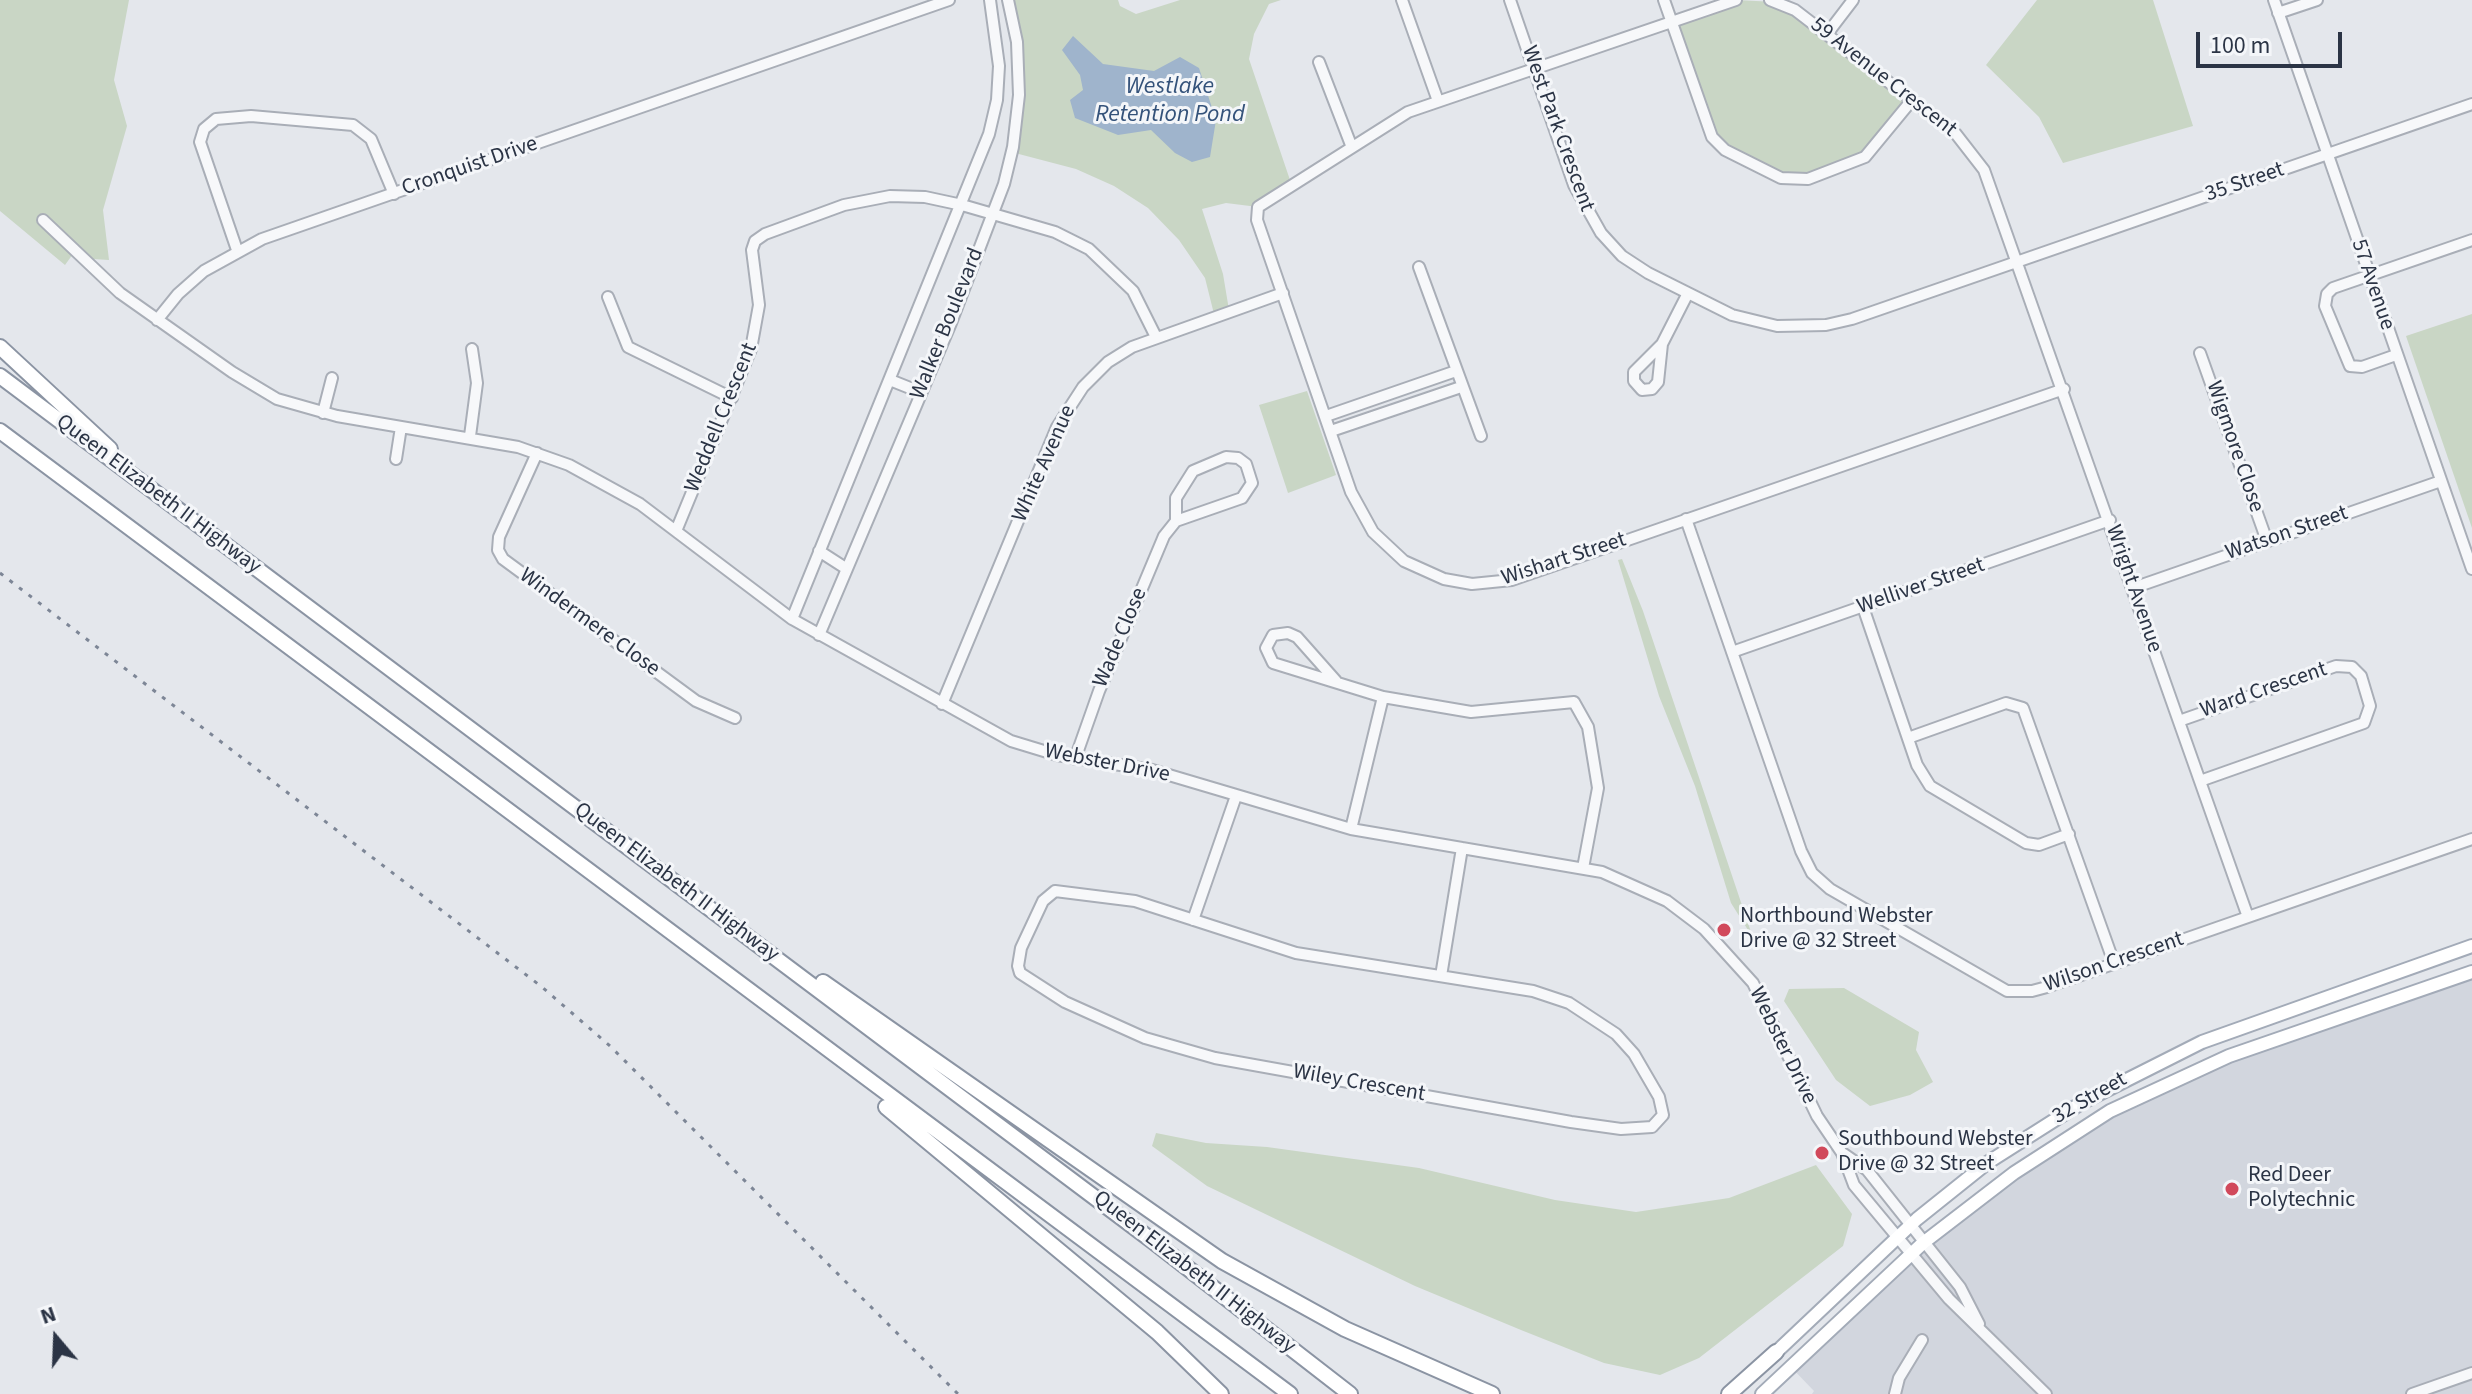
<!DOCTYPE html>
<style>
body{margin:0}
#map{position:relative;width:2472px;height:1394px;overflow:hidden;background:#e4e7ec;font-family:"Source Sans 3",sans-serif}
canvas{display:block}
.north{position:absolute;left:16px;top:1298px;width:80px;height:80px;-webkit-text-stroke:6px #f4f6f9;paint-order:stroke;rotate:341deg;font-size:22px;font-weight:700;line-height:32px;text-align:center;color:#2b3445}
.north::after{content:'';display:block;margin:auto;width:28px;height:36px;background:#2b3445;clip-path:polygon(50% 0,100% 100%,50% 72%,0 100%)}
.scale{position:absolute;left:2196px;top:32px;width:146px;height:36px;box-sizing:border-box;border:4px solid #2b3445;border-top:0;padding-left:10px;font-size:24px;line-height:28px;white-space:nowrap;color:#2b3445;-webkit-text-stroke:6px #f4f6f9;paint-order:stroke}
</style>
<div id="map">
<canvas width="2472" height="1394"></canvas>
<div class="north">N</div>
<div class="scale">100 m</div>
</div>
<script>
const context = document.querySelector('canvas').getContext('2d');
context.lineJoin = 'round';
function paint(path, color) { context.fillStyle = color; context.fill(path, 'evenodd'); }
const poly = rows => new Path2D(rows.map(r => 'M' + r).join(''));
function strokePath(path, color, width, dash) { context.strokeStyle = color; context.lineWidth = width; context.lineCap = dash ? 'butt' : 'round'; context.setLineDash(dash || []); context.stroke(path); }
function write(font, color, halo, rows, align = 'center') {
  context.font = font + ' "Source Sans 3",sans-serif'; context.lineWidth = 6; context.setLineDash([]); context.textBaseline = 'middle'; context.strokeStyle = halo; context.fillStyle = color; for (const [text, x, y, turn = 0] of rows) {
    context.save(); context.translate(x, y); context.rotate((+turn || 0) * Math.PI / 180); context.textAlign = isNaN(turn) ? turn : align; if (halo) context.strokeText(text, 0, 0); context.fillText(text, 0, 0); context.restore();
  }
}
const built = poly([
 [2472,972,2472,1394,1812,1394,1814,1391,1789,1365,1971,1205,2150,1090]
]);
const green = poly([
 [0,0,129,0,114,80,127,126,103,210,109,260,93,259,78,247,65,265,0,211],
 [1010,0,1118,0,1120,6,1136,14,1180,0,1281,0,1269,4,1254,34,1249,59,1291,183,1258,207,1226,203,1202,209,1223,274,1229,310,1214,314,1205,278,1179,240,1148,208,1114,186,1076,169,1015,153,1023,98,1022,49],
 [1736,0,1776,2,1912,100,1860,160,1789,181,1719,145,1671,21],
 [2037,0,2153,0,2193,126,2063,163,2039,117,1986,65],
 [2472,314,2472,528,2406,336],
 [1307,391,1336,475,1288,493,1259,405],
 [1622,559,1643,611,1753,938,1731,903,1695,786,1659,696,1618,560],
 [1844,988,1919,1032,1916,1050,1933,1082,1910,1095,1870,1106,1836,1080,1784,1001,1789,989],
 [1156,1133,1206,1143,1267,1147,1419,1168,1555,1200,1636,1212,1729,1198,1816,1165,1852,1214,1843,1246,1699,1358,1660,1375,1604,1363,1521,1330,1415,1286,1207,1186,1152,1146]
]);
const water = poly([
 [1073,36,1103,64,1154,71,1180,57,1199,68,1216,120,1210,157,1192,162,1175,153,1151,130,1118,135,1075,118,1070,100,1083,90,1080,75,1062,50]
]);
const minor = poly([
 [1402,0,1438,101],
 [1510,0,1574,185,1601,233,1622,256,1648,273,1732,315,1777,326,1826,325,1852,319,2472,104],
 [1664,0,1712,137,1725,150,1781,178,1808,179,1865,157,1912,100],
 [1736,0,1408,112,1258,207,1257,220,1351,492,1373,532,1404,561,1444,579,1472,584,1512,580,2064,389],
 [1770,0,1795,10,1956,134,1984,170,2248,917],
 [2274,0,2472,569],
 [2278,13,2317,0],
 [1827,34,1853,0],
 [1319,62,1351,145],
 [43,220,120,293,232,372,277,399,337,416,518,447,569,465,640,504,792,619,1011,741,1057,755,1152,770,1351,829,1602,872,1667,901,1704,929,1753,983,1817,1116,1842,1153,1854,1185,1949,1299,2046,1394],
 [237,250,200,142,204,129,216,119,251,116,353,125,371,139,394,194],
 [1419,267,1481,436],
 [608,297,628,347,732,398],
 [157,320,178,294,204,271,262,239,949,0],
 [1662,344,1658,382,1652,389,1642,390,1634,381,1634,372,1662,344,1688,293],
 [2200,353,2267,541],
 [2396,355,2362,367,2350,366,2325,306,2327,294,2333,288,2472,240],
 [890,380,920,392],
 [323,413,332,378],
 [1326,416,1456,371],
 [1331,431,1461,387],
 [470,436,477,383,472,349],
 [537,453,499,537,498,550,503,559,696,701,735,718],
 [396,459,401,427],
 [1686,519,1801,851,1812,873,1830,889,2007,991,2032,991,2047,987,2472,839],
 [676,531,751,349,759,305,752,250,755,241,765,234,844,205,890,196,925,197,962,205,1055,232,1089,249,1133,291,1156,337],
 [819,551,847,569],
 [2133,588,2441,481],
 [1863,607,1917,765,1930,786,2026,843,2039,845,2069,834],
 [792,619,989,134,997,100,999,66,990,0],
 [819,635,951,323,1004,184,1013,147,1019,95,1017,42,1008,0],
 [1732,652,2110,520],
 [1336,681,1297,637,1288,633,1273,635,1266,648,1273,663,1383,697,1471,712,1574,702,1588,727,1598,788,1583,868],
 [942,704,1057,427,1083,387,1108,362,1132,347,1283,293],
 [2179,721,2336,666,2352,667,2361,676,2370,706,2364,723,2200,781],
 [1908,738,2006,703,2023,708,2114,963],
 [1075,759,1099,691,1164,536,1176,521,1242,498,1252,483,1246,464,1238,458,1226,457,1193,471,1176,498,1176,521],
 [1351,829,1383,697],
 [1055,891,1135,901,1296,953,1533,991,1569,1003,1616,1034,1634,1054,1659,1097,1663,1115,1652,1127,1621,1129,1571,1122,1215,1058,1145,1038,1065,1002,1020,973,1018,966,1021,948,1043,901,1055,891],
 [1193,920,1236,796],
 [1441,976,1462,848],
 [1844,1154,1867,1170,1960,1287,1979,1324],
 [1895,1394,1899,1378,1922,1340],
 [2412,1394,2472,1373]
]);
const major = poly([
 [1771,1357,1917,1219,1987,1163,2083,1102,2202,1042,2472,946],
 [1762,1394,1923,1243,2014,1173,2110,1111,2229,1056,2472,972]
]);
const highway = poly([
 [0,347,110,449],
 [0,376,1154,1242,1350,1394],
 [0,431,1290,1394],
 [823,982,1222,1261,1345,1329,1492,1394],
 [886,1107,1157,1332,1221,1394],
 [1729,1394,1776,1352]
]);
const rail = poly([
 [0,573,542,987,610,1046,958,1394]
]);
const markers = [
 [1724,930,8,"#d1495b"],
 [1822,1153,8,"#d1495b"],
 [2232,1189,8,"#d1495b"]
];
const streetNames = [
 ["59 Avenue Crescent",1883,78,38],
 ["West Park Crescent",1557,129,70],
 ["Cronquist Drive",470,167,-19],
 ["35 Street",2245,183,-19],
 ["57 Avenue",2372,285,71],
 ["Walker Boulevard",948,324,-68],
 ["Weddell Crescent",722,418,-68],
 ["Wigmore Close",2234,447,71],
 ["White Avenue",1045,464,-66],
 ["Queen Elizabeth II Highway",158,495,37],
 ["Watson Street",2287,534,-19],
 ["Wishart Street",1564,560,-18],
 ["Welliver Street",1921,587,-19],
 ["Wright Avenue",2133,589,71],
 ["Windermere Close",589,623,36],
 ["Wade Close",1121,638,-67],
 ["Ward Crescent",2264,691,-19],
 ["Webster Drive",1107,764,11],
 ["Queen Elizabeth II Highway",676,883,37],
 ["Wilson Crescent",2114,963,-19],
 ["Webster Drive",1782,1046,64],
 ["Wiley Crescent",1359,1084,10],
 ["32 Street",2090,1099,-30],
 ["Queen Elizabeth II Highway",1194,1273,38]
];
const poiNames = [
 ["Northbound Webster",1740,917],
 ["Drive @ 32 Street",1740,942],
 ["Southbound Webster",1838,1140],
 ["Drive @ 32 Street",1838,1165],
 ["Red Deer",2248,1176],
 ["Polytechnic",2248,1201]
];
const waterNames = [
 ["Westlake",1170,88],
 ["Retention Pond",1170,116]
];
paint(built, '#d2d6de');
paint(green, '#c9d6c5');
paint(water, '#9fb4cc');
strokePath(minor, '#a9aeb7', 14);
strokePath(major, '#a3abb8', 16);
strokePath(highway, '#8b94a3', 18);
strokePath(minor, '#f7f8fa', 10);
strokePath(major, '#fff', 12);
strokePath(highway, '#fff', 14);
strokePath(rail, '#7d8696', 3, [4, 8]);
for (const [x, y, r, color] of markers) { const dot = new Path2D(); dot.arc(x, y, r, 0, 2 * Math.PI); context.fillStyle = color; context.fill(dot); strokePath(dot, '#f4f6f9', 3); }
write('22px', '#2b3445', '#f4f6f9', streetNames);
write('22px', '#2b3445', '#f4f6f9', poiNames, 'left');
write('italic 24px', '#34527a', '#f4f6f9', waterNames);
</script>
